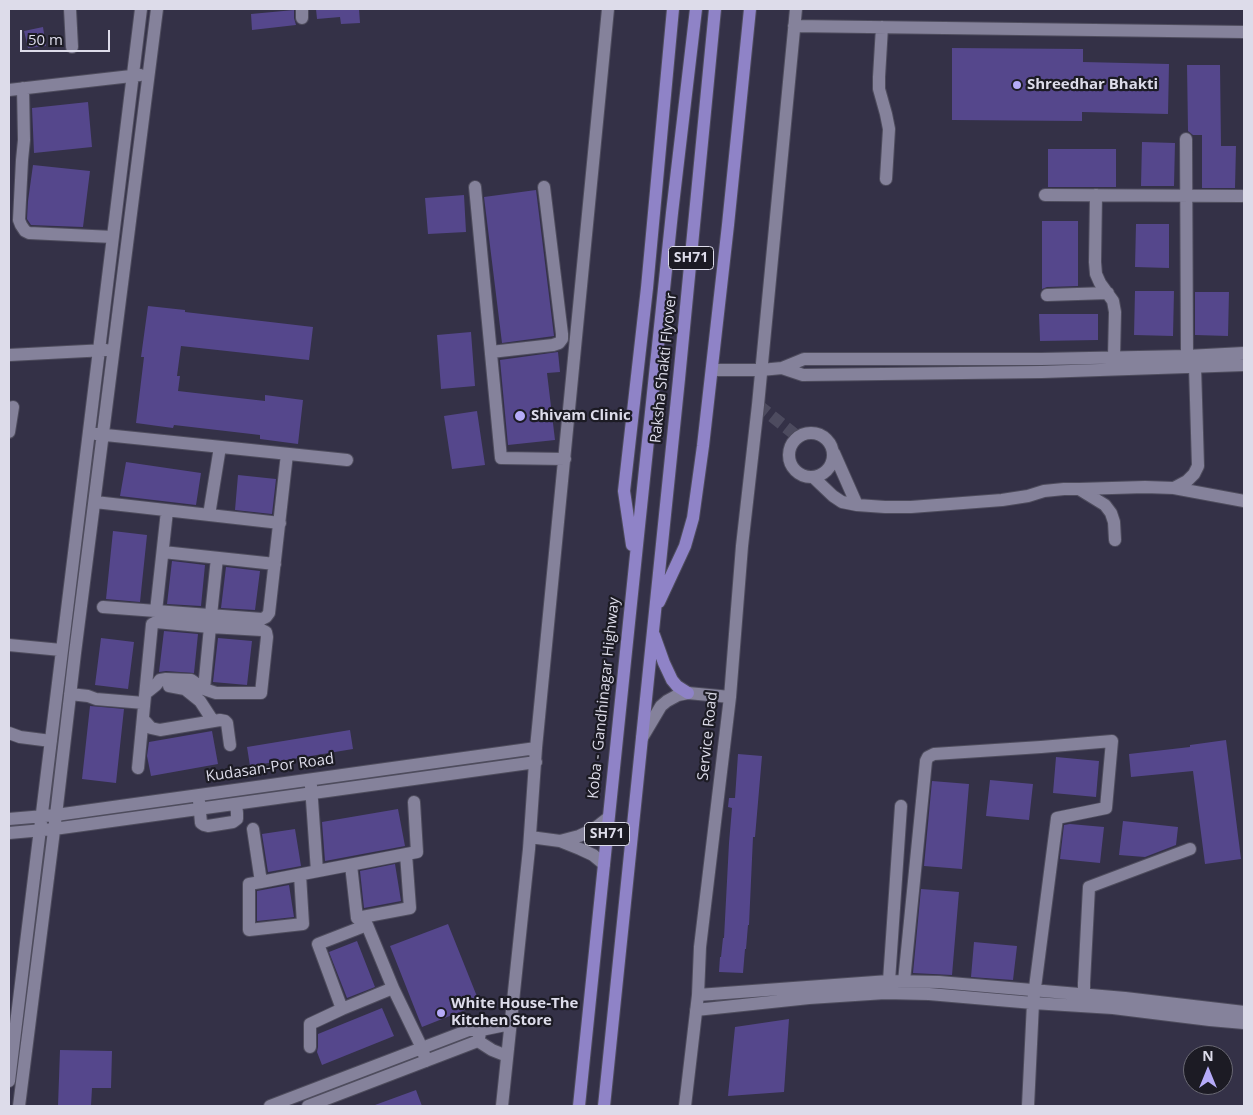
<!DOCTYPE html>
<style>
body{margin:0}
#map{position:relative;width:1253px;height:1115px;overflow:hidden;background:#343147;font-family:"Open Sans",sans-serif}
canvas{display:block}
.frame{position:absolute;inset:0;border:10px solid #dddcea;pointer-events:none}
.north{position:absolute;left:1183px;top:1045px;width:50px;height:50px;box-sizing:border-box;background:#1c1b24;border:1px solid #696873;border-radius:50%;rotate:0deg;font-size:14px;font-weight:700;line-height:20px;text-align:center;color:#dddcea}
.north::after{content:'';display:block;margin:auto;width:18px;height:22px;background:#b6abf8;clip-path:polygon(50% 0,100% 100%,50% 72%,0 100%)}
.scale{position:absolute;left:20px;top:30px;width:90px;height:22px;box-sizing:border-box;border:2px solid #dddcea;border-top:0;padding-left:6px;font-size:15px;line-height:18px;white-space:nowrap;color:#dddcea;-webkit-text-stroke:4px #1c1b24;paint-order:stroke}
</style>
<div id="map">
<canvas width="1253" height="1115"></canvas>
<div class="frame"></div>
<div class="north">N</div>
<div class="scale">50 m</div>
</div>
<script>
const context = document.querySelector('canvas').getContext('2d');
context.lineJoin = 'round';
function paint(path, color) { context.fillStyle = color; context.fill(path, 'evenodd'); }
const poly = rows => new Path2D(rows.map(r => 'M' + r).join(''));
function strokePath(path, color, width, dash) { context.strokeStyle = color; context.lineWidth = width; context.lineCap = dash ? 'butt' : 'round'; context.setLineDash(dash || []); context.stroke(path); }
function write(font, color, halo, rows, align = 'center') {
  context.font = font + ' "Open Sans",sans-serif'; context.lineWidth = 4.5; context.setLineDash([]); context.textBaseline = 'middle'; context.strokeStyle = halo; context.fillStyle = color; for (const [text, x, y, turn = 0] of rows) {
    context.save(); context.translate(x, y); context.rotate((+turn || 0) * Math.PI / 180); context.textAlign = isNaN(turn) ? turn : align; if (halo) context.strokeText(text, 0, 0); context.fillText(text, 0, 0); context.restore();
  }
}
const building = poly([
 [316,9,359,9,360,23,341,24,340,17,317,19],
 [294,10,294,18,296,25,252,30,251,14],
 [43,27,46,46,28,48,24,31],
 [952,48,1083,49,1083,62,1169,64,1168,114,1082,112,1082,121,952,120],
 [1187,65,1220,65,1221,146,1236,146,1235,188,1202,188,1202,135,1193,135,1188,131],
 [88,102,92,147,34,153,32,108],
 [1142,142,1175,143,1174,186,1141,186],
 [1048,149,1116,149,1116,187,1048,187],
 [33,165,90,171,83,227,31,225,27,219,28,201],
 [536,190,554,336,502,343,484,197],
 [464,195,466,232,428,234,425,198],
 [1042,221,1078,221,1078,286,1047,287,1042,289],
 [1136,224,1169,224,1169,268,1135,267],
 [1135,291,1174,291,1173,336,1134,335],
 [1195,292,1229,292,1228,336,1195,335],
 [148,306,185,310,185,312,313,327,309,360,181,346,177,376,180,376,178,391,265,401,265,395,303,400,298,444,260,439,260,435,174,425,173,428,136,423,144,357,141,357],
 [1039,314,1098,314,1098,340,1040,341],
 [471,332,475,386,441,389,437,335],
 [558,352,560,372,547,373,555,440,508,445,500,360],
 [477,411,485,465,452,469,444,416],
 [126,462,201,473,196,505,120,496],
 [238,475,276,479,272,514,235,510],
 [113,531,147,535,140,602,106,599],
 [172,561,205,565,201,606,167,604],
 [226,567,260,571,255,610,221,608],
 [164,631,198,634,194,673,166,671,159,672],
 [101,638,134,642,128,689,95,685],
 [218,638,252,641,247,685,213,682],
 [90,706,124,709,116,783,82,779],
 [350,730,353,749,250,766,247,747],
 [212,731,218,764,151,776,147,756,149,742],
 [1226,740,1241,859,1205,864,1193,771,1131,777,1129,754,1190,747,1190,745],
 [738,754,762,756,755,837,753,837,749,925,748,925,746,949,745,949,743,973,719,972,720,957,721,957,723,938,724,938,729,843,732,808,728,807,729,798,735,798],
 [1056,757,1099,761,1096,797,1053,793],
 [990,780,1033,784,1029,820,986,816],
 [932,781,969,784,962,869,924,866],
 [398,809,405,846,325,861,322,822],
 [1123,821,1178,827,1176,845,1145,857,1119,855],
 [1070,824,1104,827,1100,863,1060,859,1064,825],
 [295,829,301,866,268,872,262,834],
 [395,864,401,901,364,908,360,871],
 [289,885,294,917,257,921,257,891],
 [921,889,959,892,952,975,913,973],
 [448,924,480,1004,422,1027,390,946],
 [357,941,375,987,347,998,329,952],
 [974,942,1017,946,1013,980,971,977],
 [382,1008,394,1036,322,1065,317,1052,318,1047,318,1034],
 [789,1019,784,1092,728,1096,735,1027],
 [60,1050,112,1051,111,1088,92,1088,91,1106,58,1106],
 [416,1090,422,1106,375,1106,375,1105]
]);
const minorTunnel = poly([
 [758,405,798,437]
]);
const minor = poly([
 [70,9,72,47],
 [302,9,302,18],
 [794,26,1244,32],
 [882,27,879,77,879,89,886,114,889,129,886,179],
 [23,88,24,140,22,160,19,220,21,225,25,231,29,233,113,237],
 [9,90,140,75],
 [1186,139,1187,356],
 [475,187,501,458,565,459],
 [1045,195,1242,196],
 [1096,195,1095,262,1096,274,1100,283,1113,301,1115,312,1114,357],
 [1047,295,1108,293],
 [491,352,553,345,559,343,562,339,562,334,544,187],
 [9,355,106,350],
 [782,368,803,375,1042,372,1244,365],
 [712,370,761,370,782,368,804,359,1041,359,1187,356,1244,353],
 [9,408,13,407,9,432],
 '789 455a22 22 0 1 1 44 0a22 22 0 1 1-44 0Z',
 [96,434,347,460],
 [813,477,833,496,842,502,857,505,834,453],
 [1174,488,1187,481,1194,474,1198,466,1195,367],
 [1079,489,1145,487,1174,488,1244,501],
 [95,502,280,523],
 [857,505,885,507,911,507,1002,500,1028,496,1044,491,1064,489,1079,489,1105,505,1111,513,1114,522,1115,540],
 [209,515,220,447],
 [163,552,275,564],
 [103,607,262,619,266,617,269,613,287,454],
 [156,611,167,511],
 [211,615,217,558],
 [9,645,61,650],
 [169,686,185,689,200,701,213,721],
 [204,689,210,627],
 [70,694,88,696,96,699,144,703],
 [143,719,151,728,160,730,220,720,225,721,227,723,230,745],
 [9,733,20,737,51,741],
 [642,738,661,706,667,701,678,695,688,693,730,697],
 [138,768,152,624,156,622,210,627,262,630,266,632,267,637,261,693,216,693,204,689,191,680,166,679,160,680,156,685,146,693],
 [311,786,317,871],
 [199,801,201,823,204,825,208,826,233,822,237,819,237,813,236,804],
 [9,819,56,815,536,748],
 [253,829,261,882,417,852,414,802],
 [9,833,54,829,536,762],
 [530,837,560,841,580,849,593,855,604,864],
 [560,841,579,836,594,829,608,818],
 [351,865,357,918,410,908,406,854],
 [261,882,249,884,249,930,303,924,300,875],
 [889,981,901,806],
 [904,981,926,761,928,757,934,754,1041,747,1112,741,1106,808,1057,818,1033,1003,1028,1106],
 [393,988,342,1009,318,944,367,925,393,988,422,1048,426,1061],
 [1084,994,1084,983,1089,887,1190,849],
 [698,995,889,981,939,982,1125,998,1244,1012],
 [696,1010,809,998,885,993,929,994,1033,1003,1113,1008,1210,1020,1244,1023],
 [478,1041,492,1050,507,1056],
 [310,1047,310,1024,342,1009],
 [9,1081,141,9],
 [19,1106,56,815,75,653,157,9],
 [270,1106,469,1030,481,1030,510,1024],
 [308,1106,478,1041,481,1030],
 [502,1106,529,849,536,748,608,9],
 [685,1106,698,995,700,947,730,697,742,546,758,405,796,9]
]);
const major = poly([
 [632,545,624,491,647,288,673,9],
 [659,602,685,546,693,518,703,446,728,225,750,9],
 [654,635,664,663,672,680,677,686,688,693],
 [579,1106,639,526,672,213,696,9],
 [604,1106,679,379,715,9]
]);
const markers = [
 [1017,85,5,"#b6abf8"],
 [520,416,6,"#b6abf8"],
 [441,1013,5,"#b6abf8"]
];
const shields = [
 [691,258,45],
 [607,834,45]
];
const shieldNames = [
 ["SH71",691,258],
 ["SH71",607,834]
];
const poiNames = [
 ["Shreedhar Bhakti",1027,85],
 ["Shivam Clinic",531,416],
 ["White House-The",451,1004],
 ["Kitchen Store",451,1021]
];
const streetNames = [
 ["Raksha Shakti Flyover",664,368,-84],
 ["Koba - Gandhinagar Highway",604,698,-84],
 ["Service Road",708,736,-84],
 ["Kudasan-Por Road",270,768,-8]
];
paint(building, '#55478c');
strokePath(minorTunnel, '#4d4b5f', 12, [12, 6]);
strokePath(minor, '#4e4c5d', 14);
strokePath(major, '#4e4c5d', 14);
strokePath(minor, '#85829b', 12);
strokePath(major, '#8f83c7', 12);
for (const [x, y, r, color] of markers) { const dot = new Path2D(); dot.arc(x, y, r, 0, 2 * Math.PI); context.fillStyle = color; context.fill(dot); strokePath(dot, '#1c1b24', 2); }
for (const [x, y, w] of shields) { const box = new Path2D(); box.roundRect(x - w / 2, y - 11.5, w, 23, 4); context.fillStyle = '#1c1b24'; context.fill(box); strokePath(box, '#dddcea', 1); }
write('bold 14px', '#dddcea', null, shieldNames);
write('bold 15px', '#dddcea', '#1c1b24', poiNames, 'left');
write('15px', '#dddcea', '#1c1b24', streetNames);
</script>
